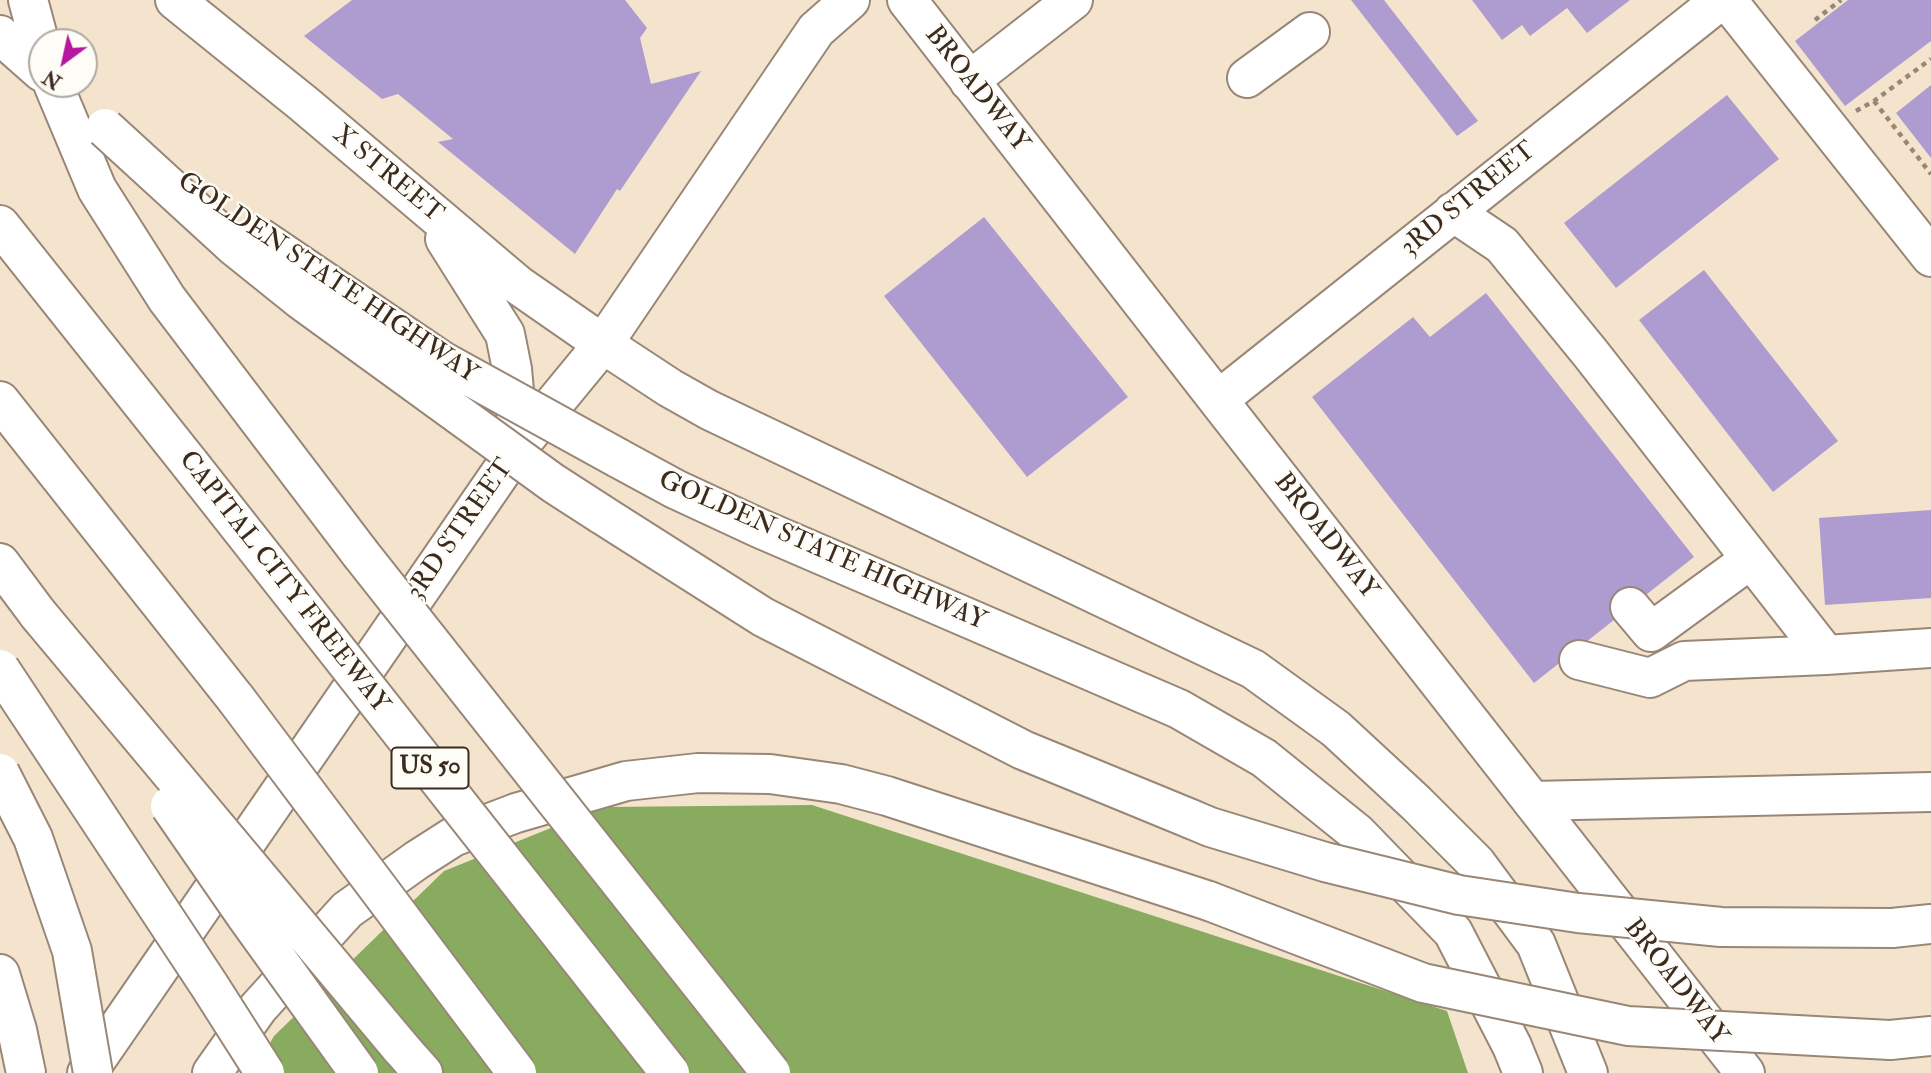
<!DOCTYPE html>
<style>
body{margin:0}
#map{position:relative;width:1931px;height:1073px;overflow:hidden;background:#f5e4cd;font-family:"IM FELL Double Pica",serif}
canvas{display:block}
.north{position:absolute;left:28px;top:28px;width:70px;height:70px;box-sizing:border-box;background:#fdfcf7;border:2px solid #afa8a0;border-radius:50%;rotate:213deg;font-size:19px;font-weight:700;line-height:28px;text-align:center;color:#3b2a1e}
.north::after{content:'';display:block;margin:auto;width:24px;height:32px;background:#b5179e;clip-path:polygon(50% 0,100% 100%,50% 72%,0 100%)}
</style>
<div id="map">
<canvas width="1931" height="1073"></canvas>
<div class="north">N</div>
</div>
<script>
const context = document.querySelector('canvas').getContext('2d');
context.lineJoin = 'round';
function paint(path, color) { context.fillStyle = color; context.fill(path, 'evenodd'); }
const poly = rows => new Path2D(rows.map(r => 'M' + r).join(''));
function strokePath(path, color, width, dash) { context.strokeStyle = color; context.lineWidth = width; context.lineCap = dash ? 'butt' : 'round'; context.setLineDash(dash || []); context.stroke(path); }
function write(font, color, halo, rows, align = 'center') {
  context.font = font + ' "IM FELL Double Pica",serif'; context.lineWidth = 5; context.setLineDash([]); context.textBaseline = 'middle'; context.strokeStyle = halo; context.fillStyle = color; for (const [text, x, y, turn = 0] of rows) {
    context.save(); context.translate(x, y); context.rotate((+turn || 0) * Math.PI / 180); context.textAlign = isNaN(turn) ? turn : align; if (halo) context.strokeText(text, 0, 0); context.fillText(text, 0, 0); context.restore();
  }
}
const forest = poly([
 [812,805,1447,1011,1468,1073,253,1073,274,1036,444,871,603,807]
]);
const building = poly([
 [352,0,625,0,647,28,640,38,651,84,701,71,620,191,617,189,575,254,438,142,453,139,398,94,382,99,304,36],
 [1351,0,1384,0,1478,121,1457,136],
 [1472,0,1630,0,1587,33,1567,8,1530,36,1522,25,1502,40],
 [1848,0,1931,0,1931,41,1845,106,1795,41],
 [1931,85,1931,158,1896,113],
 [1727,95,1779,159,1616,288,1564,223],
 [984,217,1128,397,1027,477,884,296],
 [1704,270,1838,441,1773,492,1639,320],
 [1486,293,1694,557,1534,683,1312,397,1413,317,1430,337],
 [1931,510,1931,598,1825,605,1819,518]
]);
const path = poly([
 [1815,20,1841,0],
 [1874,101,1931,174],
 [1856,111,1874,101,1931,59]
]);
const minor = poly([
 [907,0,1218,400,1745,1073],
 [1727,0,1931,257],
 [1247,78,1310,32],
 [969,81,1073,0],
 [1453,212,1502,245,1591,354,1826,655],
 [1218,400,1721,0],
 [1630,607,1651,632,1751,559],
 [1579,660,1650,678,1684,661,1826,655,1931,648],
 [87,1073,519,446,603,344,816,30,850,0]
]);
const major = poly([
 [175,0,304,104,518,285,603,344],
 [445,239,505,334,512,369,519,446]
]);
const highway = poly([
 [28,0,42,52],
 [0,35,42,72],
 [53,84,97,189,167,299,360,553],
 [0,225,190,464],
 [603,344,670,388,709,410,1253,669,1336,729,1416,803,1476,863,1536,944,1588,1073],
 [0,401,236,699],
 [618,458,675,489,759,528,1179,709,1264,758,1357,833,1453,932,1512,1046,1523,1073],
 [601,514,763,617,1023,750,1191,819],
 [0,563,38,614],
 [1532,801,1931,792],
 [1892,928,1931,924],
 [0,974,17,1030,26,1073],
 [1890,1040,1931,1036],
 [400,1047,423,1073],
 [212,1073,258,1008,347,910,417,860,453,837,516,813,626,781,698,773,770,774,841,784,887,796,1209,901]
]);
const highwayBridge = poly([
 [105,128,235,247,301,300,553,483,601,514],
 [259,237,442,361,618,458],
 [190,464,670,1073],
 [360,553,771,1073],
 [38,614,400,1047],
 [0,669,209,985,265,1073],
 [236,699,517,1073],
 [0,773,33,838,72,951,93,1073],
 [170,806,246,916,359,1073],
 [1191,819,1210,827,1325,862,1459,895,1578,913,1721,927,1892,928],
 [1209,901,1423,983,1628,1026,1890,1040]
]);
const shields = [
 [430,768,77]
];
const shieldNames = [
 ["US 50",430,768]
];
const streetNames = [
 ["BROADWAY",976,90,52],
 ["X STREET",387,175,40],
 ["3RD STREET",1469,200,-39],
 ["GOLDEN STATE HIGHWAY",327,279,34],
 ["3RD STREET",461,530,-55],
 ["BROADWAY",1325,537,52],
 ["GOLDEN STATE HIGHWAY",822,552,24],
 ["CAPITAL CITY FREEWAY",283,583,52],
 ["BROADWAY",1675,983,52]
];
paint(forest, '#89ab5f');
paint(building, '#ae9bd0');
strokePath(minor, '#988776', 42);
strokePath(major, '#988776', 42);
strokePath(highway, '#988776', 42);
strokePath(path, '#988776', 4.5, [5, 5]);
strokePath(minor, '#fff', 38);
strokePath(major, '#fff', 38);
strokePath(highway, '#fff', 38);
strokePath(highwayBridge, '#988776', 42, []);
strokePath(highwayBridge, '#fff', 38);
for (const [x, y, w] of shields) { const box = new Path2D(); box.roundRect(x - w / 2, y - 20.5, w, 41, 5); context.fillStyle = '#fdfcf7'; context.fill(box); strokePath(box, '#3b2a1e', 2); }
write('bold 24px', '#3b2a1e', null, shieldNames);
write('26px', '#3b2a1e', '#fdfcf7', streetNames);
</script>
